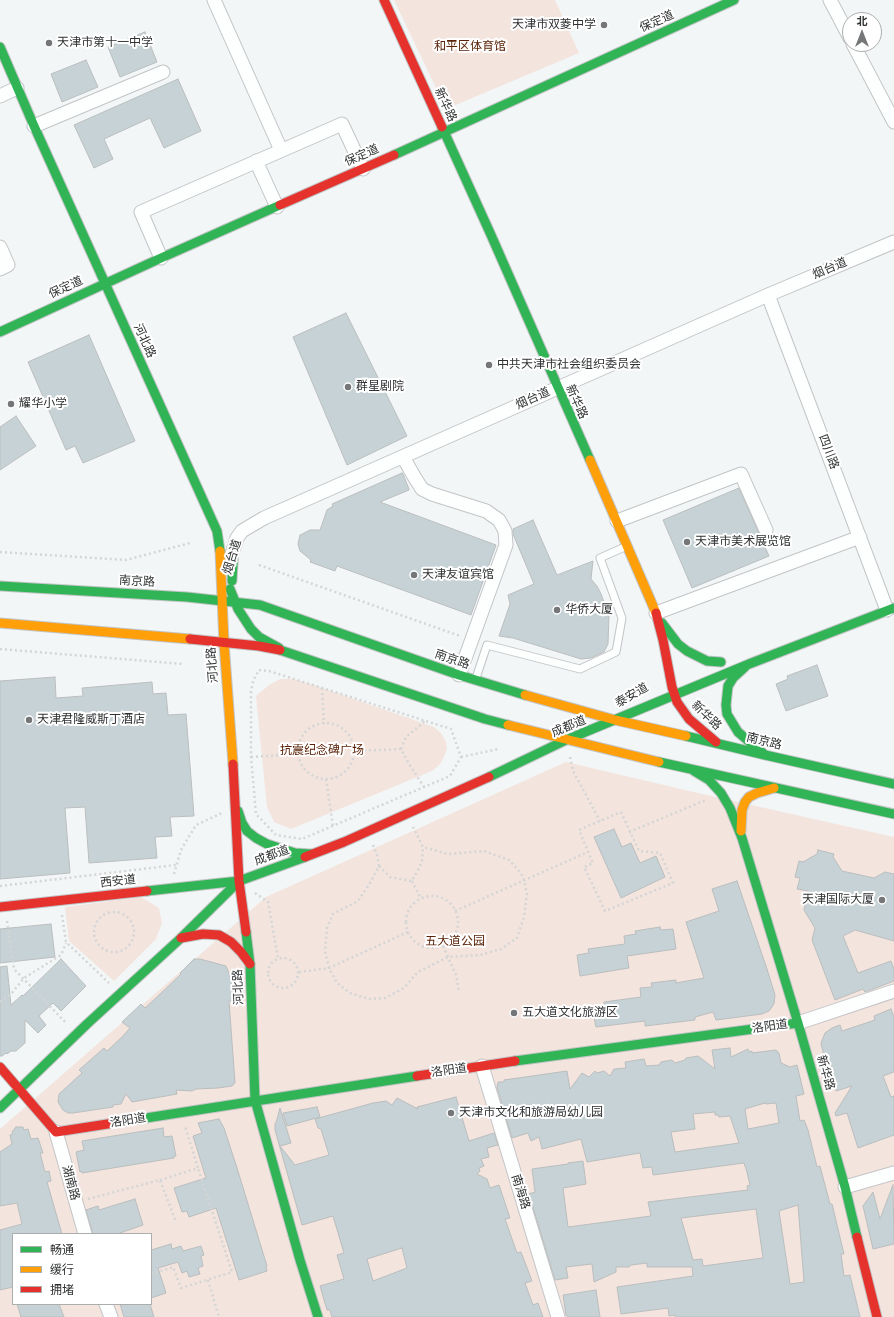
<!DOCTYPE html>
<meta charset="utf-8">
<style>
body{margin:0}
#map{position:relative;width:894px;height:1317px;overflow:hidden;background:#f3f6f7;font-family:Poppins,"Noto Sans SC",sans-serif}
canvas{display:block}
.legend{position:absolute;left:12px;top:1233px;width:140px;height:72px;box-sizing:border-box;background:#fff;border:1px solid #acadad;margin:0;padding:5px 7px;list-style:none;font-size:12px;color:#2f3132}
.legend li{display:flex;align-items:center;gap:8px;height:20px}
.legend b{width:20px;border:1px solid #acadad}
.north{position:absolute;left:842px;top:12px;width:40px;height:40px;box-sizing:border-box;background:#fff;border:1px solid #acadad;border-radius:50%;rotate:0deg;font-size:11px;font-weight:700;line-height:16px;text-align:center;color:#2f3132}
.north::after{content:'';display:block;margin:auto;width:14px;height:18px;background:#747677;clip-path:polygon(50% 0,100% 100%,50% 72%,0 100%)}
</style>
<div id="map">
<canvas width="894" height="1317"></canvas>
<ul class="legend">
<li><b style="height:5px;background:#30b455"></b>畅通</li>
<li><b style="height:5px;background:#ff9f0a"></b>缓行</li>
<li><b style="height:5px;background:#e5322d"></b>拥堵</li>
</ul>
<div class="north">北</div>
</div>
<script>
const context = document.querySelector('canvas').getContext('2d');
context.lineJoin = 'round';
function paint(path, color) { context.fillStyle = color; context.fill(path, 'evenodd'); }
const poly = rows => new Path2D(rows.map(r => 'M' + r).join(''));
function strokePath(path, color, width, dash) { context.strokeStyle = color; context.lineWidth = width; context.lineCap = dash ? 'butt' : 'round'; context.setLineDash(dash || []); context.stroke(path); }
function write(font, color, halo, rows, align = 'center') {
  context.font = font + ' Poppins,"Noto Sans SC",sans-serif'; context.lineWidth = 4; context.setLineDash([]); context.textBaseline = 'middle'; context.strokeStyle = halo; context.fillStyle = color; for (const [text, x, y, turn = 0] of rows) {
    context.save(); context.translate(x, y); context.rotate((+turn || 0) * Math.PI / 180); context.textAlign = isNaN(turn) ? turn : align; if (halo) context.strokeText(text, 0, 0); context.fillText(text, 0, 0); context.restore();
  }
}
const green = poly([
 [394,0,555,0,579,53,446,109],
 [280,679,293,679,314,685,434,727,441,733,446,742,447,749,444,757,440,764,432,771,291,829,274,822,267,807,256,696,269,685],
 [566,762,698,793,894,837,894,1317,0,1317,0,1129,266,897],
 [13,1234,151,1234,151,1304,13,1304],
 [141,897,159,908,162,923,156,939,114,981,69,941,65,907]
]);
const building = poly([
 [145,32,157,62,120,77,108,47,145,32],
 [86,60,98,87,62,102,51,74,86,60],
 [178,79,201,131,164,148,150,118,104,139,113,159,94,168,74,125,178,79],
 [346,313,407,436,347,465,293,337,346,313],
 [89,335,135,441,83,463,75,446,66,450,28,362,89,335],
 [16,416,36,446,0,470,0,427,16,416],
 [402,473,403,474,409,489,409,490,380,502,496,545,471,615,337,566,335,571,310,562,311,560,300,551,298,544,300,535,310,530,320,530,327,510,333,506,332,504,402,473],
 [739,488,769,556,692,588,663,520,739,488],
 [533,520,557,575,593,561,591,579,597,586,601,594,609,615,608,644,604,652,591,658,581,659,513,638,499,636,510,604,508,595,534,584,513,534,513,529,533,520],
 [817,665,828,696,786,711,776,684,788,679,787,676,817,665],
 [55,677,56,698,83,696,82,688,152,682,153,694,166,693,168,715,186,714,194,816,170,817,172,836,155,837,157,858,89,863,85,807,65,808,70,873,0,879,0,681,55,677],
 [614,829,622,847,631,843,640,863,656,856,665,877,621,898,594,837,614,829],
 [818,850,834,854,833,857,842,871,874,878,885,872,894,874,894,941,855,930,843,936,858,973,891,961,894,969,894,981,865,992,863,989,835,1000,812,940,815,928,804,910,808,891,797,889,800,878,795,877,799,861,803,862,817,854,818,850],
 [737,881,767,969,775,995,774,1004,769,1011,762,1014,716,1020,713,1012,695,1017,695,1020,645,1026,645,1021,596,1027,592,1007,604,1006,604,1002,641,997,640,988,652,987,651,983,676,980,676,983,704,978,686,922,719,911,712,889,737,881],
 [51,924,55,957,0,963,0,929,51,924],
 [660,927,661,930,673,929,676,949,627,956,629,968,580,976,577,955,589,953,588,949,625,944,624,936,636,934,635,931,660,927],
 [61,959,86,986,61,1011,53,1003,39,1016,46,1025,38,1033,25,1020,25,1043,16,1051,11,1051,7,1054,6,1053,2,1056,0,1056,0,967,7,966,11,1005,22,995,23,996,61,959],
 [194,959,200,959,226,966,232,981,233,1001,229,1001,235,1083,232,1086,218,1088,196,1089,192,1091,176,1090,177,1094,132,1102,126,1094,121,1104,113,1105,113,1107,73,1113,68,1113,63,1110,58,1102,59,1094,82,1073,79,1070,104,1048,107,1051,123,1036,130,1028,122,1022,141,1004,145,1008,156,998,181,974,180,973,194,959],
 [891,1009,894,1017,894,1072,883,1076,891,1097,894,1096,894,1135,858,1148,847,1113,836,1116,835,1113,852,1086,836,1091,830,1064,826,1065,821,1043,825,1033,832,1028,840,1025,842,1031,875,1020,874,1016,891,1009],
 [730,1048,731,1057,748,1049,749,1052,752,1051,752,1053,776,1050,779,1053,781,1063,790,1067,797,1065,804,1094,796,1096,800,1121,804,1120,808,1130,817,1167,820,1166,830,1204,832,1204,844,1254,841,1254,844,1276,850,1275,860,1317,675,1317,675,1315,669,1316,668,1308,621,1314,617,1287,693,1276,692,1267,647,1267,647,1263,631,1265,629,1267,616,1267,616,1272,594,1282,592,1264,566,1267,568,1278,555,1280,529,1194,535,1192,532,1169,568,1164,568,1163,583,1161,586,1184,563,1188,568,1227,651,1216,648,1202,748,1190,747,1186,750,1185,747,1172,744,1163,653,1175,652,1167,643,1168,640,1153,587,1162,581,1139,542,1149,539,1137,531,1141,528,1133,512,1138,497,1087,498,1082,504,1082,504,1080,567,1071,570,1089,582,1073,589,1077,595,1071,597,1073,604,1071,610,1076,614,1069,626,1068,625,1062,644,1059,646,1066,659,1065,661,1062,666,1061,672,1060,675,1063,685,1060,686,1058,698,1056,715,1069,712,1050,730,1048],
 [765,1103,766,1104,776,1103,779,1123,748,1129,745,1109,765,1103],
 [715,1112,715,1115,718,1115,719,1117,730,1116,739,1143,675,1152,671,1132,695,1129,693,1114,715,1112],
 [798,1205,804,1282,790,1284,779,1211,798,1205],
 [756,1209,763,1258,703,1266,702,1259,693,1260,681,1218,756,1209],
 [456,1097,469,1141,494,1133,498,1145,487,1148,489,1157,481,1159,484,1166,479,1168,480,1171,477,1174,487,1179,490,1188,499,1185,510,1218,505,1219,517,1253,521,1252,532,1281,525,1283,533,1305,538,1303,543,1317,332,1317,330,1310,327,1310,320,1286,344,1279,337,1255,344,1253,333,1216,302,1225,275,1130,275,1123,276,1123,280,1108,291,1143,280,1146,295,1165,329,1155,321,1129,318,1128,315,1119,373,1103,386,1101,392,1105,397,1098,418,1109,417,1107,456,1097],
 [402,1248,407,1268,373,1281,367,1259,402,1248],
 [317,1107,320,1117,287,1126,283,1113,317,1107],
 [219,1119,224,1128,237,1168,267,1266,266,1267,267,1271,239,1280,216,1208,189,1217,187,1211,182,1212,174,1188,206,1178,193,1136,202,1133,198,1123,219,1119],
 [16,1127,23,1127,24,1130,28,1129,31,1139,38,1138,43,1153,40,1153,45,1172,49,1171,51,1181,47,1182,62,1234,13,1234,13,1287,0,1290,0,1230,22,1224,17,1203,0,1206,0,1152,12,1144,10,1135,13,1134,12,1132,16,1127],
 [163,1128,164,1137,172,1136,176,1156,174,1156,174,1158,82,1173,81,1171,80,1172,76,1152,84,1150,82,1141,163,1128],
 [893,1185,894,1244,873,1249,863,1206,873,1192,880,1219,893,1185],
 [135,1199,143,1225,117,1234,93,1234,86,1210,98,1206,99,1210,135,1199],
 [171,1244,172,1249,181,1246,183,1251,201,1246,204,1255,201,1256,203,1266,198,1268,200,1274,189,1277,187,1271,182,1273,178,1262,158,1268,166,1293,151,1298,151,1250,171,1244],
 [596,1290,600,1317,568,1317,566,1315,563,1295,596,1290],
 [17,1304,59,1304,64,1317,21,1317,17,1304],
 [120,1304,150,1304,154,1317,124,1317,120,1304]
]);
const path = poly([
 [0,552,126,560,190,543],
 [259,565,460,636],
 [0,649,183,664],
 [259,670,269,671,451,729,461,757,450,776,424,787,302,839,276,835,256,814,251,757,251,692,253,681,259,670],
 [322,688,324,724],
 '298 751a28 28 0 1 1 56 0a28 28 0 1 1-56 0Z',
 [401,749,406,737,425,721],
 [354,751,401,749,409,764,424,787],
 [251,757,298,754],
 [461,757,498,749],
 [570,757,573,771,600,821],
 [326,779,333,826],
 [621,812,639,851,660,853,673,883,605,911,584,867,593,863,579,830,621,812],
 [629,832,706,800],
 [373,845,377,855,379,866,370,883,358,901,333,914,327,928,325,951,329,968,337,983,350,993,369,999,385,998,404,988,418,972,448,957,480,955,501,949,517,938,524,917,527,894,524,880,521,873,509,860,484,851,448,854,423,847,413,827],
 [379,866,390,877,412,881,422,862,423,847],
 [174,874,181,850,196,825,222,813],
 [412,881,421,899],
 [0,886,176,865],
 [255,893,268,902,278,958],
 '406 922a26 26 0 1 1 52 0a26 26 0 1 1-52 0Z',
 [455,911,588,852],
 '94 932a20 20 0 1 1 40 0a20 20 0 1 1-40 0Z',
 [62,915,66,942,109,983],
 [7,921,14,969,67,1024],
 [443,946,456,975,459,992],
 '268 973a15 15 0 1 1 30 0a15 15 0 1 1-30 0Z',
 [299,972,329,968,408,932],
 [0,1002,11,994,24,978,61,955,66,943],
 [160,1180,198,1168,185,1126],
 [88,1199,160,1180,176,1222],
 [151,1274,173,1267,181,1288,232,1272,198,1168],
 [208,1280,219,1317]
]);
const lane = poly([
 [476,678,487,645,580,669,616,652,622,618,600,558,627,546]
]);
const street = poly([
 [214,0,281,150],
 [830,0,850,38],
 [853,44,894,122],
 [0,96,17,88],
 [34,126,163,72],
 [256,161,277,207],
 [0,247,8,265,0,269],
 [161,258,141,212,342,124,363,169],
 [768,295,887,610],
 [403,457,415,478,422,489,432,494,486,511,499,520,505,531,506,545,459,675],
 [617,521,741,474,766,530],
 [232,554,237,538,242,531,264,518,768,295,894,242],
 [656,613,860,537],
 [798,1023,894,991],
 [482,1066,558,1317],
 [56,1132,85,1234],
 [845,1187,894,1173],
 [106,1304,111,1317]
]);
const fast = poly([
 [0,47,34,126,217,531,220,551],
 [442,127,491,235,590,460],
 [394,155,734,0],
 [0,332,161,258,280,205],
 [232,581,234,546],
 [0,586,187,597,260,605,459,675,525,695],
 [230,589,238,609,251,629,259,637,279,648],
 [662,623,678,644,687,651,707,661,721,662],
 [280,650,485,719,508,725],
 [745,667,733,678,728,686,726,705,727,714,738,732,765,755],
 [686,736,765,755,894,784],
 [659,762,894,814],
 [694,771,709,780,721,793,730,808,742,838,798,1023,845,1187,857,1237],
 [489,777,566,740,749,664,894,608],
 [238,811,242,823,247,831,256,838,267,844,295,853,311,854],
 [147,891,239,881],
 [246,932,250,964,255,1100,300,1260,318,1317],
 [515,1061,798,1023],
 [0,1108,87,1024,181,938,239,881,305,857],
 [133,1120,417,1076]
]);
const slow = poly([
 [590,460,656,613],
 [220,551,224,643,233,764],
 [0,623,190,639],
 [525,695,615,720,686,736],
 [508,725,659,762],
 [741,831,742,810,745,802,749,797,757,793,774,788]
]);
const jam = poly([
 [384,0,442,127],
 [280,205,394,155],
 [656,613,663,640,672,687,677,702,689,719,716,742],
 [190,639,259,646,280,650],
 [233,764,239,881,246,932],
 [305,857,344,842,489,777],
 [0,907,147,891],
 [181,938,203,934,219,935,231,942,241,952,250,964],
 [0,1067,56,1132,133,1120],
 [417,1076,515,1061],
 [857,1237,877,1317]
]);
const markers = [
 [604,25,4,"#747677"],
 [49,43,4,"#747677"],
 [489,365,4,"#747677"],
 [348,387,4,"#747677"],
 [11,404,4,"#747677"],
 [687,542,4,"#747677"],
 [414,575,4,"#747677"],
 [557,610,4,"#747677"],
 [29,720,4,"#747677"],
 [882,900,4,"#747677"],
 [514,1013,4,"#747677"],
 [451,1113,4,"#747677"]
];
const streetNames = [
 ["保定道",657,22,-24],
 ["新华路",445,105,65],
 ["保定道",362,156,-24],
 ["烟台道",830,269,-23],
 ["保定道",66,288,-25],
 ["河北路",144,341,65],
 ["烟台道",533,399,-24],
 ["新华路",576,402,66],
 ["四川路",828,452,69],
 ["烟台道",233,557,-73],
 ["南京路",137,582,3],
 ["南京路",452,660,19],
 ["河北路",213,665,-94],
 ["泰安道",632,696,-30],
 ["新华路",706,716,44],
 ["成都道",569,727,-23],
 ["南京路",764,742,14],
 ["成都道",272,856,-20],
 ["西安道",118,882,-6],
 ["河北路",239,987,-92],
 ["洛阳道",770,1027,-8],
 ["洛阳道",449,1071,-8],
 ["新华路",825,1073,74],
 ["洛阳道",128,1121,-9],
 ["湖南路",70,1183,75],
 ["南海路",520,1192,73]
];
const poiNames = [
 ["天津市双菱中学",596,25,"right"],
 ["天津市第十一中学",57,43],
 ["中共天津市社会组织委员会",497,365],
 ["群星剧院",356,387],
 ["耀华小学",19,404],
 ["天津市美术展览馆",695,542],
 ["天津友谊宾馆",422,575],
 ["华侨大厦",565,610],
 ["天津君隆威斯丁酒店",37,720],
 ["天津国际大厦",874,900,"right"],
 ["五大道文化旅游区",522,1013],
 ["天津市文化和旅游局幼儿园",459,1113]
];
const parkNames = [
 ["和平区体育馆",470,47],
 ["抗震纪念碑广场",322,751],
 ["五大道公园",455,942]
];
paint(green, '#f3e4de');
paint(building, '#c6d2d5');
strokePath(building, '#bbbebf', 1);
strokePath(lane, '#c2c4c6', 9);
strokePath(street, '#c2c4c6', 15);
strokePath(fast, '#c2c4c6', 11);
strokePath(slow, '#c2c4c6', 11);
strokePath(jam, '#c2c4c6', 11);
strokePath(path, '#d4d5d5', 2.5, [2, 3]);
strokePath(lane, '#fdfefe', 7);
strokePath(street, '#fdfefe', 13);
strokePath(fast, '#30b455', 9);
strokePath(slow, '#ff9f0a', 9);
strokePath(jam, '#e5322d', 9);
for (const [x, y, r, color] of markers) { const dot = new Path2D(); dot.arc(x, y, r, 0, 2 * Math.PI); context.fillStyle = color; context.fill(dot); strokePath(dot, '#fff', 1.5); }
write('12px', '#2f3132', '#fff', streetNames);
write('12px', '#2f3132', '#fff', poiNames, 'left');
write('12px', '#5a2308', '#fff', parkNames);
</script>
